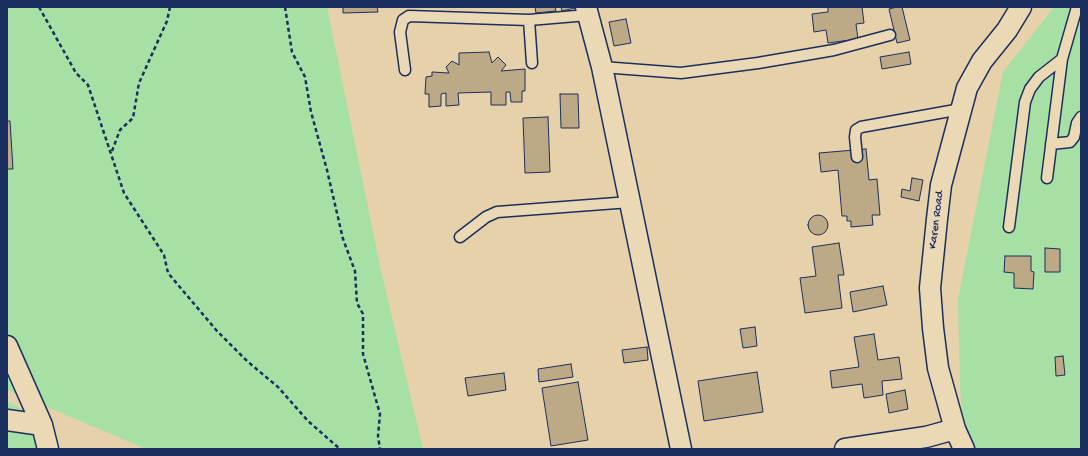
<!DOCTYPE html>
<style>
body{margin:0}
#map{position:relative;width:1088px;height:456px;overflow:hidden;background:#e6d1aa;font-family:"Gochi Hand",sans-serif}
canvas{display:block}
.frame{position:absolute;inset:0;border:8px solid #1b2f5e;pointer-events:none}
</style>
<div id="map">
<canvas width="1088" height="456"></canvas>
<div class="frame"></div>
</div>
<script>
const context = document.querySelector('canvas').getContext('2d');
context.lineJoin = 'round';
function paint(path, color) { context.fillStyle = color; context.fill(path, 'evenodd'); }
const poly = rows => new Path2D(rows.map(r => 'M' + r).join(''));
function strokePath(path, color, width, dash) { context.strokeStyle = color; context.lineWidth = width; context.lineCap = dash ? 'butt' : 'round'; context.setLineDash(dash || []); context.stroke(path); }
function write(font, color, halo, rows, align = 'center') {
  context.font = font + ' "Gochi Hand",sans-serif'; context.lineWidth = 3; context.setLineDash([]); context.textBaseline = 'middle'; context.strokeStyle = halo; context.fillStyle = color; for (const [text, x, y, turn = 0] of rows) {
    context.save(); context.translate(x, y); context.rotate((+turn || 0) * Math.PI / 180); context.textAlign = isNaN(turn) ? turn : align; if (halo) context.strokeText(text, 0, 0); context.fillText(text, 0, 0); context.restore();
  }
}
const green = poly([
 [7,7,327,7,380,266,423,449,146,449,7,390],
 [1054,7,1081,7,1081,449,968,449,963,428,960,387,958,299,1003,72],
 [7,401,29,413,39,449,7,449]
]);
const building = poly([
 [343,7,377,7,378,12,343,13,343,7],
 [535,7,555,7,556,11,536,13,535,7],
 [561,7,575,7,575,8,562,11,561,7],
 [828,7,862,7,864,23,856,24,858,39,828,43,826,30,814,32,812,14,828,12,828,7],
 [897,7,902,7,910,40,897,43,889,9,897,7],
 [626,19,631,43,614,46,609,22,626,19],
 [489,52,492,63,498,57,506,65,501,71,525,69,525,91,522,91,522,102,511,102,510,92,506,92,506,105,491,105,491,92,458,93,459,105,446,106,446,93,441,94,441,106,429,107,429,94,425,94,426,77,432,76,432,72,449,73,446,67,452,61,459,65,459,53,489,52],
 [909,52,911,64,882,69,880,57,909,52],
 [560,94,578,94,579,128,561,128,560,94],
 [548,117,550,172,525,173,523,118,548,117],
 [7,121,10,121,13,169,7,169,7,121],
 [866,149,869,180,877,179,880,215,872,215,873,225,851,227,851,221,847,221,847,216,842,216,838,170,821,172,819,153,866,149],
 [912,178,923,180,919,201,901,197,902,189,910,191,912,178],
 '808 225a10 10 0 1 1 20 0a10 10 0 1 1-20 0Z',
 [839,243,844,275,838,275,842,308,805,313,800,278,816,276,812,247,839,243],
 [1045,248,1060,249,1060,272,1045,272,1045,248],
 [1005,256,1031,256,1031,271,1034,272,1033,289,1014,288,1014,273,1004,272,1005,256],
 [883,286,887,305,853,312,850,292,883,286],
 [755,327,757,346,743,348,740,329,755,327],
 [874,334,878,360,899,357,902,379,882,381,883,395,864,398,862,384,832,388,830,371,859,367,854,337,874,334],
 [647,347,648,360,624,363,622,350,647,347],
 [1063,356,1065,375,1056,376,1055,357,1063,356],
 [571,364,573,377,539,382,538,369,571,364],
 [757,372,763,412,704,421,698,381,757,372],
 [504,373,506,390,468,396,465,378,504,373],
 [578,382,588,440,551,446,542,388,578,382],
 [905,390,908,409,889,413,886,394,905,390]
]);
const path = poly([
 [39,7,76,73,88,85,124,193,164,255,168,273,217,331,247,361,278,387,308,421,340,449],
 [285,7,292,52,305,77,311,112,327,170,343,239,355,271,357,303,363,314,363,354,380,414,378,436,380,449],
 [112,151,120,130,133,118,139,83,167,21,170,7]
]);
const service = poly([
 [529,20,532,63],
 [602,67,681,73,758,63,834,50,890,35],
 [405,70,400,32,403,20,409,16,529,20,588,15],
 [1051,144,1070,142,1074,137,1077,123,1081,117],
 [857,157,855,137,856,130,861,127,961,109],
 [1047,178,1062,59,1077,7],
 [1009,227,1025,102,1030,89,1039,77,1062,59],
 [460,237,486,217,497,212,630,202]
]);
const minor = poly([
 [586,7,602,67,681,449],
 [7,346,42,425,48,449],
 [7,420,42,425],
 [845,449,926,437,955,429],
 [964,449,955,429,938,368,933,328,930,288,937,219,941,185,967,88,982,61,1007,30,1021,7]
]);
const streetNames = [
 ["Karen Road",937,220,-83]
];
paint(green, '#a6e0a5');
paint(building, '#bea987');
strokePath(building, '#1b2f5e', 1);
strokePath(service, '#1b2f5e', 13);
strokePath(minor, '#1b2f5e', 23);
strokePath(path, '#1b2f5e', 2.5, [4, 3]);
strokePath(service, '#ebd9b6', 10);
strokePath(minor, '#ebd9b6', 20);
write('12px', '#1b2f5e', '#ebd9b6', streetNames);
</script>
